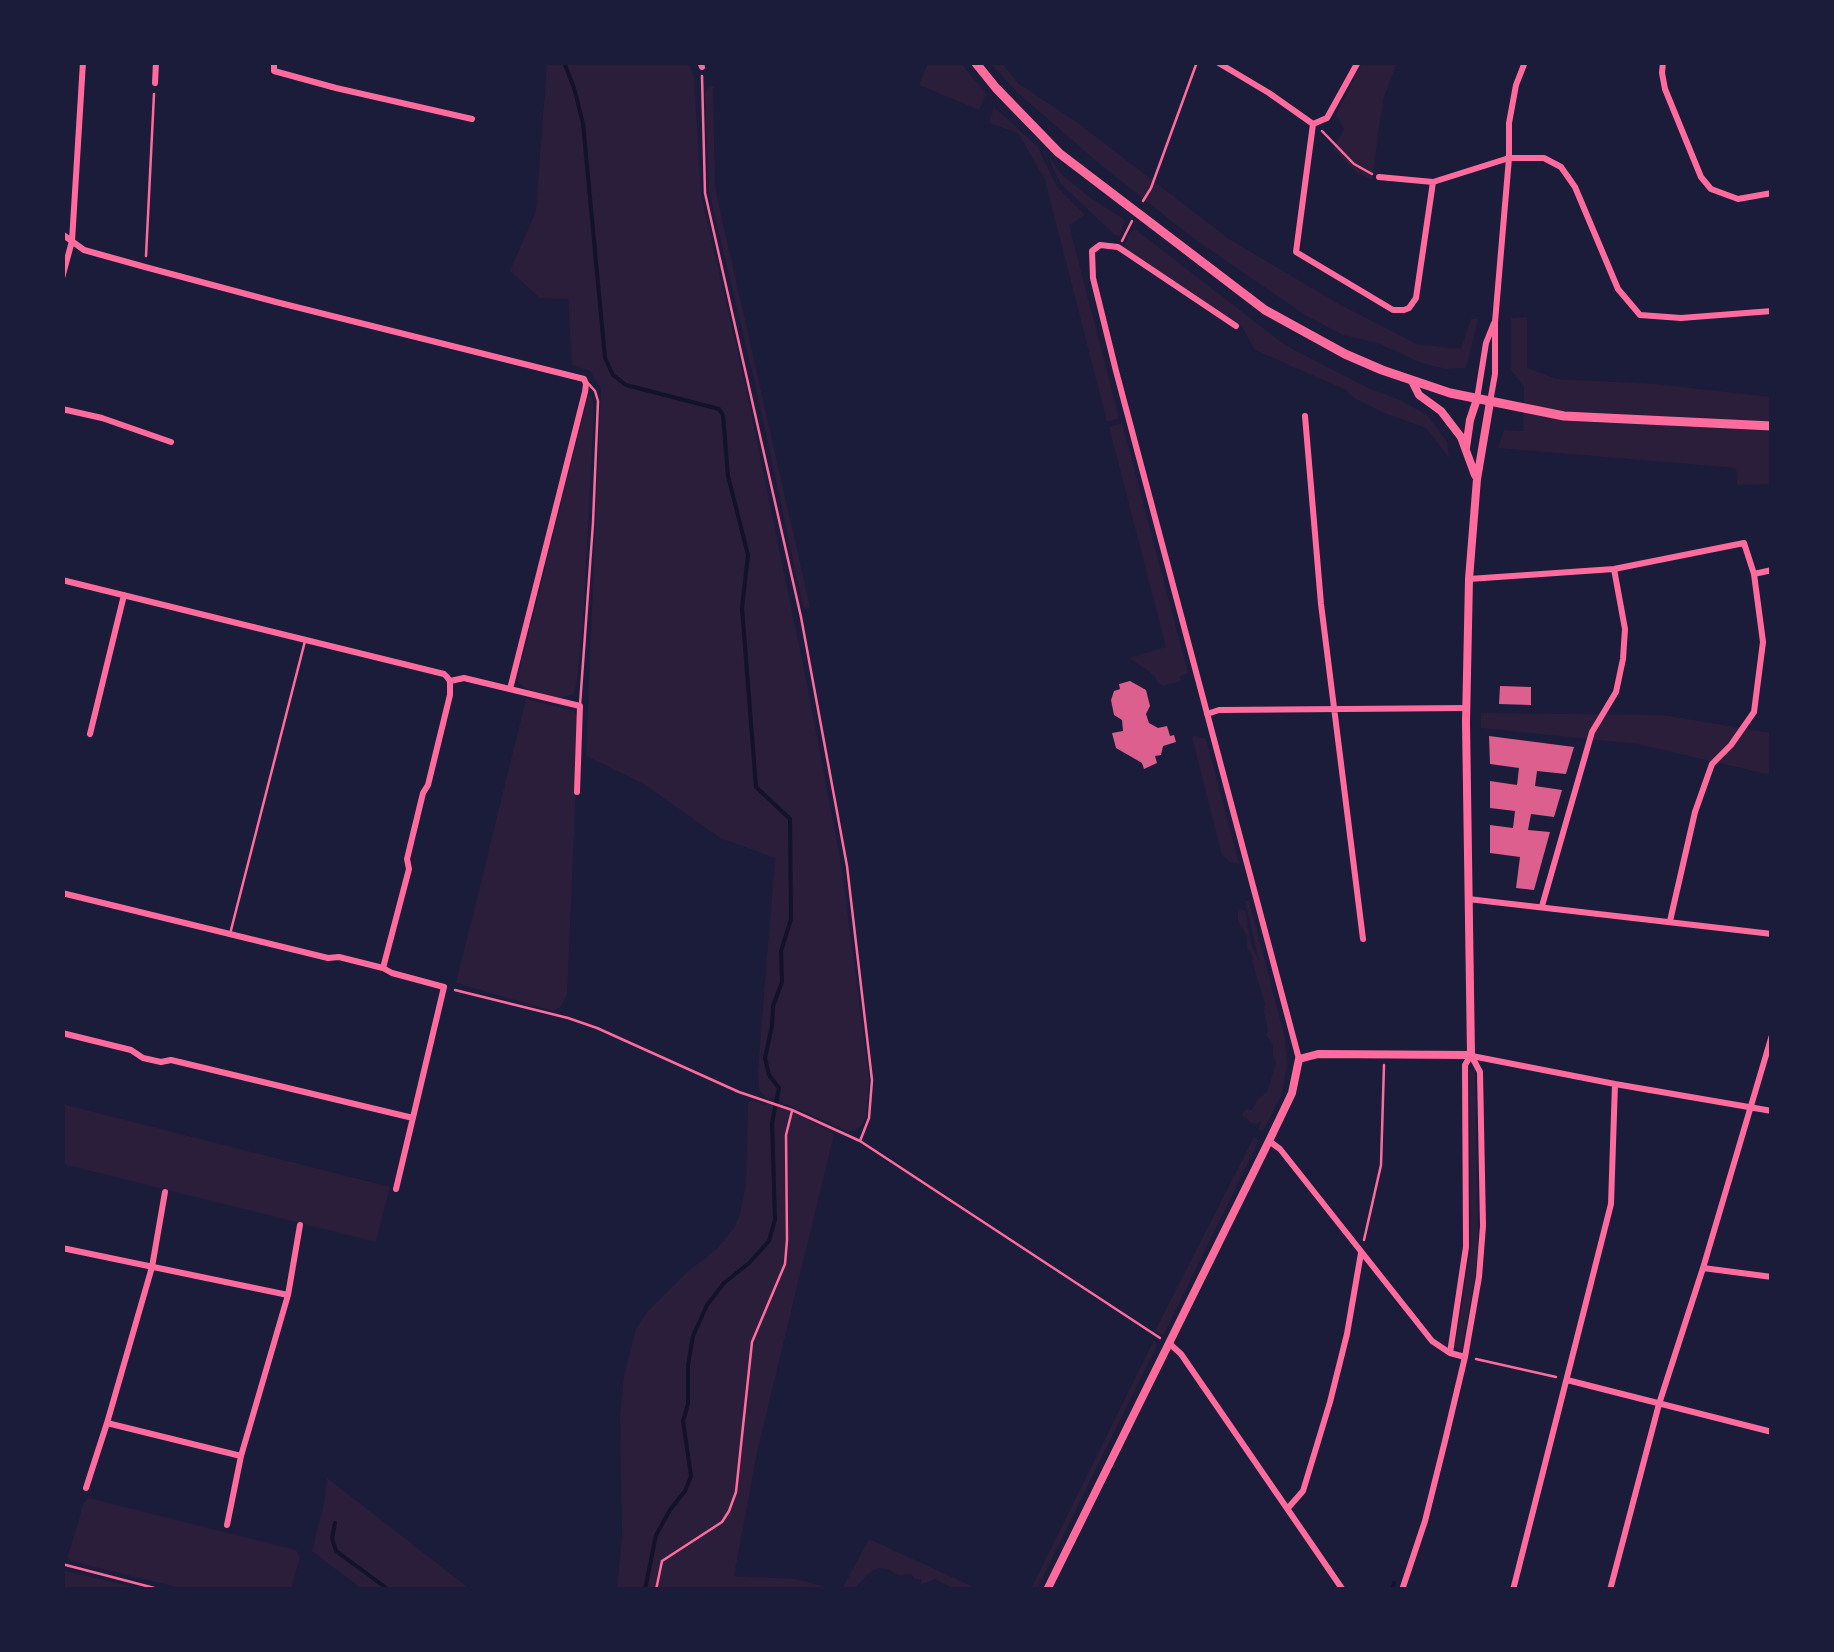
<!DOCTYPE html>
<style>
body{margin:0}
#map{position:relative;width:1834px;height:1652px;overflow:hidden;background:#1b1b3a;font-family:Karla,sans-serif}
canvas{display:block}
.frame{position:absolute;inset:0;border:65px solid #1b1b3a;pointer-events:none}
</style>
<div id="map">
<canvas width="1834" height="1652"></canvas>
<div class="frame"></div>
</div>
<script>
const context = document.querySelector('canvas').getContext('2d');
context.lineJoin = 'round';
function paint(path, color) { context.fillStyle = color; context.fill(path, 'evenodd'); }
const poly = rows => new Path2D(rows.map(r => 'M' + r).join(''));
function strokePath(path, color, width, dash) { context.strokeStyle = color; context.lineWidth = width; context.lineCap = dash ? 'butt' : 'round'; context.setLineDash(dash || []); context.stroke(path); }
const green = poly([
 [547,63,689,63,694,78,701,195,745,384,808,689,842,869,869,1080,866,1117,861,1126,854,1131,845,1130,781,1102,776,1097,767,1098,759,1090,758,1070,775,858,720,838,644,784,586,756,601,389,590,371,572,365,568,299,540,298,510,271,536,211],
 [928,63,961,63,986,94,979,110,919,85],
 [990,63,1002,63,1019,84,1078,123,1229,239,1337,303,1417,344,1461,349,1471,319,1478,319,1466,368,1447,369,1421,363,1378,343,1343,335,1305,315,1193,238,1102,166,1018,93],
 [1362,63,1394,63,1396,65,1383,100,1372,180,1357,173,1333,149,1344,129,1336,115],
 [713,86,715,87,713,89,715,188,810,607,805,609,803,606,756,388,709,191,705,95,708,87],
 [994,107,1037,146,1057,187,1085,215,1069,225,1119,418,1107,422,1045,180,1018,133,989,123],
 [1050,158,1061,174,1092,199,1125,220,1120,236,1115,235,1061,184,1049,160],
 [1135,229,1285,345,1366,387,1400,400,1427,415,1447,442,1449,458,1426,428,1382,412,1356,399,1344,389,1255,350,1241,325,1123,248,1129,234],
 [1527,317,1527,368,1557,379,1655,384,1771,397,1771,484,1737,485,1736,468,1498,448,1504,430,1523,431,1524,387,1511,370,1511,318],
 [588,395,592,396,594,409,584,606,577,682,573,694,560,698,528,690,518,682,519,673],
 [1122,423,1188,673,1180,676,1181,681,1163,686,1157,682,1154,675,1129,658,1166,647,1109,427],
 [526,699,574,711,579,719,567,994,561,1007,553,1011,456,983],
 [1481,713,1663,715,1771,733,1771,775,1638,744,1481,728],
 [1195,736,1206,739,1239,864,1230,862,1222,855,1192,737],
 [1245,901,1249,901,1285,1038,1287,1066,1281,1096,1263,1131,1258,1129,1261,1122,1256,1124,1251,1123,1243,1116,1243,1112,1247,1109,1252,1110,1258,1099,1267,1092,1276,1063,1273,1055,1273,1045,1266,1035,1268,1030,1264,1011,1265,1004,1252,961,1253,957,1247,947,1247,937,1238,920,1238,912,1241,909,1245,911,1251,944,1259,961],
 [1469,1069,1475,1070,1478,1247,1475,1277,1462,1348,1460,1350,1455,1347,1471,1247],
 [751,1100,766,1105,766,1101,792,1110,834,1134,758,1448,734,1576,796,1579,833,1589,617,1590,622,1536,620,1415,624,1376,636,1329,646,1313,688,1271,717,1249,734,1228,740,1214,746,1185,748,1103],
 [62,1104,390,1187,376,1242,63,1164],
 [1254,1137,1259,1140,1164,1334,1160,1334,1155,1331],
 [1154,1340,1157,1345,1037,1589,1031,1589],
 [327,1478,470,1589,362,1589,312,1551,324,1503],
 [89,1498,296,1550,300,1557,291,1589,185,1589,70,1561,68,1556,84,1502],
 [869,1539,978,1589,954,1589,935,1579,920,1585,922,1580,915,1579,911,1574,899,1575,887,1569,879,1568,871,1571,854,1589,842,1589],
 [62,1570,83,1575,142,1589,63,1589]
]);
const stream = poly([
 [564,62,574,88,583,123,605,358,613,375,626,385,719,409,723,415,728,476,748,555,742,608,756,787,790,819,791,919,781,951,782,982,773,1006,772,1026,765,1058,769,1075,779,1088,772,1123,775,1219,769,1241,749,1263,724,1283,707,1305,693,1336,688,1365,688,1404,683,1421,691,1476,685,1491,670,1510,656,1535,645,1590],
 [335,1523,332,1538,336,1551,389,1590],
 [1392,1590,1394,1583]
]);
const building = poly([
 [1130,681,1146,690,1150,706,1146,714,1149,723,1158,728,1167,726,1170,736,1174,735,1176,742,1163,746,1161,755,1155,756,1157,763,1144,769,1142,763,1116,748,1112,733,1123,731,1122,720,1114,715,1111,700,1114,691,1120,689,1119,684],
 [1500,686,1531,687,1531,705,1499,704],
 [1489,736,1574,747,1566,774,1537,771,1535,786,1562,790,1554,817,1531,814,1528,830,1550,832,1534,890,1516,888,1520,857,1490,853,1490,825,1513,828,1515,811,1490,808,1490,781,1517,785,1519,768,1490,764]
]);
const path = poly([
 [702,76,705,193,801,617,847,866,872,1080,869,1118,860,1141],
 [1322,131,1354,164,1372,174],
 [1143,201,1151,188,1197,62],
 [1122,241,1132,221],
 [146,256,154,94],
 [455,990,568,1018,597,1028,739,1092,792,1110,860,1141,1160,1338],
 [1364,1240,1381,1165,1384,1065],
 [1476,1359,1556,1377],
 [656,1590,662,1561,722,1522,729,1511,736,1492,752,1342,785,1264,787,1240,786,1135,792,1111]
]);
const service = poly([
 [580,705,593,523,598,401,595,391,587,382],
 [230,934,305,641],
 [62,1564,162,1590]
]);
const minor = poly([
 [274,62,274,71,336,88,472,119],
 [700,62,702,67],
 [1217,62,1269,93,1313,124],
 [1663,62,1662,73,1665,89,1701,177,1711,189,1738,199,1772,193],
 [155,83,156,62],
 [1313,124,1296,252,1393,310,1404,310,1409,308,1416,298,1433,182],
 [1313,124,1327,118,1358,62],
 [1379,177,1433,182,1509,158,1544,158,1561,167,1575,187,1618,289,1640,315,1681,318,1772,311],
 [62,234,84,250,145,267,276,302,584,379,586,384,585,392,510,689],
 [62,278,72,241,83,62],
 [1236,326,1118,247,1100,245,1092,251,1093,278,1116,371,1299,1059],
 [1477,399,1486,343,1494,323],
 [1490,402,1495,374,1495,322,1509,158,1509,123,1516,85,1525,62],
 [62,409,102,418,171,442],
 [1305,416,1321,604,1363,939],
 [1469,579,1614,569,1744,543,1754,574,1772,570],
 [62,580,444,674,447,677,450,681,450,695,428,785,423,793,407,859,409,869,383,968],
 [450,681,464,678,580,706,577,792],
 [1207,714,1219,710,1466,708],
 [90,734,124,595],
 [62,893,328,958,339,957,383,968,392,973,444,987,396,1189],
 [1468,899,1772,934],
 [1542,906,1592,732,1616,692,1623,659,1625,629,1614,569],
 [1670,921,1695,812,1712,764,1731,745,1754,712,1763,642,1754,574],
 [62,1033,131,1050,143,1058,161,1062,171,1060,413,1118],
 [1472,1056,1615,1084,1772,1111],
 [1269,1141,1280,1149,1432,1341,1450,1353,1465,1357],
 [62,1248,288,1295],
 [1703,1268,1772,1277],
 [1170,1344,1181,1354,1343,1590],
 [1450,1353,1466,1247,1465,1065,1471,1055],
 [1567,1380,1772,1432],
 [107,1423,241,1456],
 [86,1488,107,1423,152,1267,165,1192],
 [1288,1508,1303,1491,1330,1402,1347,1334,1361,1253],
 [227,1525,241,1456,288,1295,300,1225],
 [1402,1590,1425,1521,1445,1441,1465,1357,1479,1277,1483,1226,1480,1072,1471,1055],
 [1513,1590,1611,1204,1615,1084],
 [1610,1590,1659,1404,1703,1268,1772,1035]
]);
const tertiary = poly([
 [1412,381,1419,395,1441,411,1461,437,1475,475],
 [1466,448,1470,420,1477,399],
 [1047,1590,1269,1141,1292,1093,1299,1059,1318,1054,1471,1055,1466,722,1469,579,1477,479,1490,402]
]);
const secondary = poly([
 [975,62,996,88,1059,153,1265,310,1345,354,1382,370,1450,393,1564,416,1772,426]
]);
paint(green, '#2a1e3b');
strokePath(stream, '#12122b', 4);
paint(building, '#dd5f8e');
strokePath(path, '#ff6b9d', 2.5);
strokePath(service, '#ff6b9d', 2.5);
strokePath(minor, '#ff6b9d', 6);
strokePath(tertiary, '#ff6b9d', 8);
strokePath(secondary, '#ff6b9d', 9);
</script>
